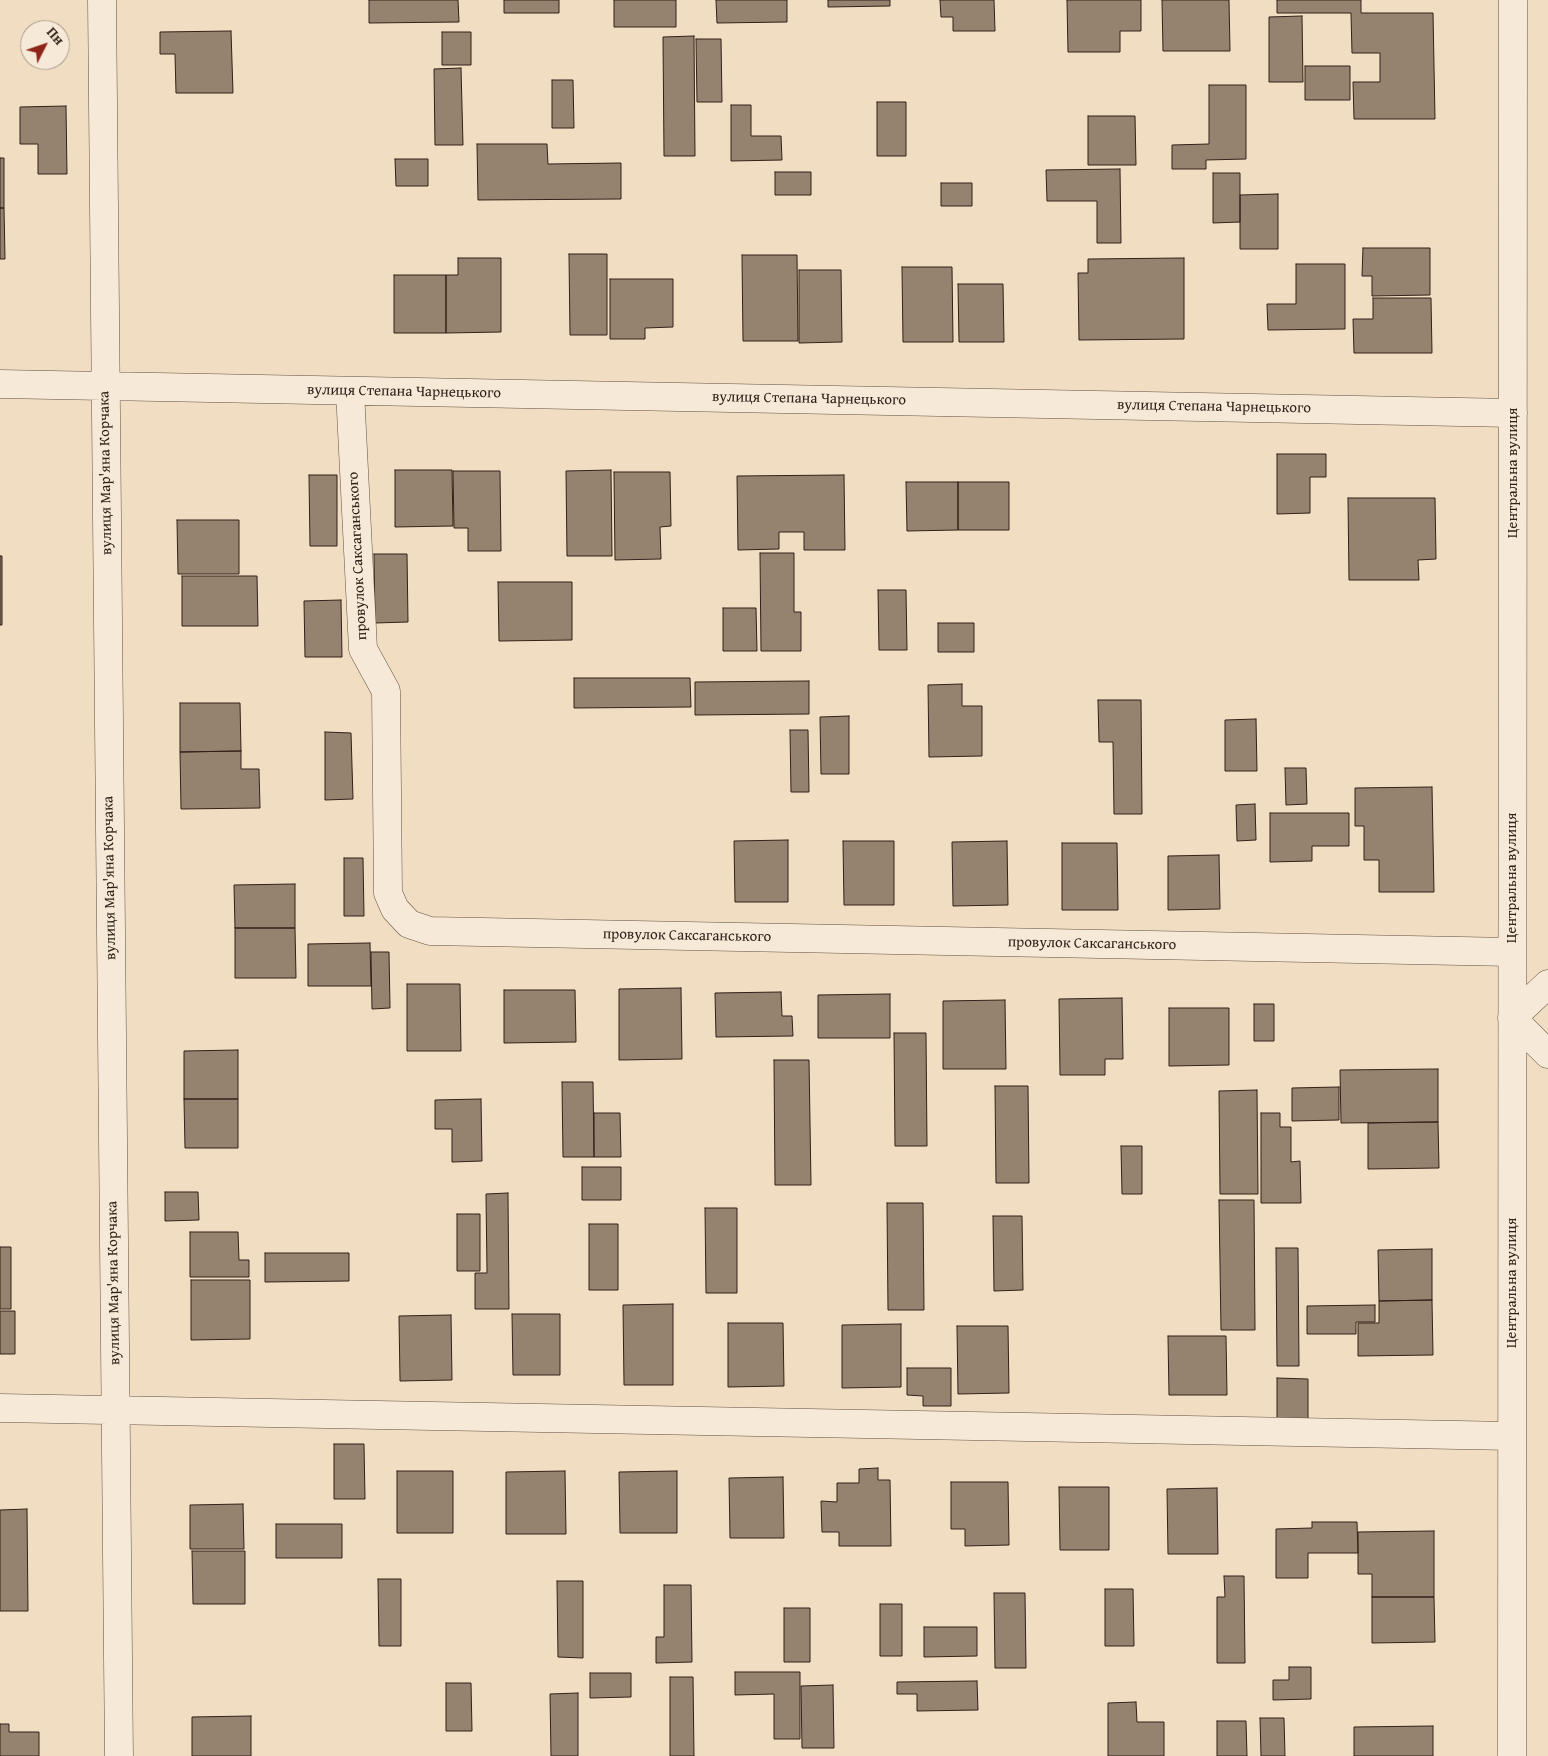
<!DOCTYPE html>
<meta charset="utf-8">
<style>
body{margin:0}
#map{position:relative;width:1548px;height:1756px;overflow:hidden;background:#f1ddc1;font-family:"Gentium Book Plus",serif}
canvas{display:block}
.north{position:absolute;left:20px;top:20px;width:50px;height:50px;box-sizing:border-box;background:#f6e9d7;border:1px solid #a8998b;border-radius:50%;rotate:49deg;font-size:14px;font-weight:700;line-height:20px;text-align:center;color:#322118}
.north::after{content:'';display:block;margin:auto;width:18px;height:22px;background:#8f2418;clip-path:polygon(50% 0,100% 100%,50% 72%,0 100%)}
</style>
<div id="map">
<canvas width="1548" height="1756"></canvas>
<div class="north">Пн</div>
</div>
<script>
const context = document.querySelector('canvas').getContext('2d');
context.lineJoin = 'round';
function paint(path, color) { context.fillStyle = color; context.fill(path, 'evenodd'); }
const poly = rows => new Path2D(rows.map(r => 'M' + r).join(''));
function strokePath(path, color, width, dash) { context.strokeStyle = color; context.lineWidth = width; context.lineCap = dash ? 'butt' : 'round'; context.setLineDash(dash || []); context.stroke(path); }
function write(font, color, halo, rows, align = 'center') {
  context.font = font + ' "Gentium Book Plus",serif'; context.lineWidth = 4.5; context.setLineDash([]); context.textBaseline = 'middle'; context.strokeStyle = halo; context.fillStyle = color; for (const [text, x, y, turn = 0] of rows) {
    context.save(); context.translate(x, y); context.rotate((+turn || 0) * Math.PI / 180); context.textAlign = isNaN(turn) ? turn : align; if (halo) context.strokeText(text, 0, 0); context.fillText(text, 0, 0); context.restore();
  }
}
const building = poly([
 [369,0,458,0,459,22,369,23,369,0],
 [504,0,559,0,559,13,504,13,504,0],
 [614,0,676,0,676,27,614,27,614,0],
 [716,0,787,0,787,22,717,23,716,0],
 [828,0,890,0,890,6,828,7,828,0],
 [940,0,994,0,995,31,953,31,953,17,941,17,940,0],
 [1067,0,1141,0,1141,31,1120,31,1120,52,1068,52,1067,0],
 [1162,0,1229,0,1230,51,1163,51,1162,0],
 [1277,0,1361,0,1361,13,1433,13,1435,119,1354,119,1353,82,1380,82,1380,53,1352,53,1351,13,1277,13,1277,0],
 [1302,16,1303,82,1269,82,1269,17,1302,16],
 [231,31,233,93,176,93,175,54,160,54,160,32,231,31],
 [442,32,471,32,471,65,442,65,442,32],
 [694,36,695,156,664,156,663,37,694,36],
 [696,39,721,39,722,102,697,102,696,39],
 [1305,66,1350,66,1350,100,1305,100,1305,66],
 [461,68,463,145,435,145,434,69,461,68],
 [552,80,573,80,574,128,552,128,552,80],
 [1209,85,1246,85,1246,159,1206,160,1206,169,1172,169,1172,145,1209,144,1209,85],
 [877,102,906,102,906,156,877,156,877,102],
 [731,105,751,105,751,136,781,136,782,160,731,161,731,105],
 [66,106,67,174,38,174,38,144,20,144,20,107,66,106],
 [1088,116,1135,116,1136,165,1088,165,1088,116],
 [477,144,547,144,548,164,621,163,621,199,478,200,477,144],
 [0,158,4,158,4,208,0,208,0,158],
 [395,159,428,159,428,186,396,186,395,159],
 [1120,169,1121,243,1097,243,1097,201,1047,201,1046,170,1120,169],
 [775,172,811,172,811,195,775,195,775,172],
 [1213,173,1240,173,1240,222,1213,223,1213,173],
 [941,183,972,183,972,206,941,206,941,183],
 [1278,194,1278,249,1240,249,1240,195,1278,194],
 [0,208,4,208,5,259,0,259,0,208],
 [1363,248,1430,248,1430,295,1372,296,1372,276,1362,276,1363,248],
 [569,254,607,254,607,335,570,335,569,254],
 [742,255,797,255,798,341,743,341,742,255],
 [458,258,501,258,501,332,446,333,446,275,458,275,458,258],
 [1184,258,1184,339,1079,340,1078,273,1088,273,1088,259,1184,258],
 [1296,264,1345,264,1345,329,1268,330,1267,304,1296,304,1296,264],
 [902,267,952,267,953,342,903,342,902,267],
 [799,270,841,270,842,342,799,343,799,270],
 [394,275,446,275,446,333,394,333,394,275],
 [610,279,673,279,673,327,645,328,645,339,610,339,610,279],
 [958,284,1003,284,1004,342,959,342,958,284],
 [1373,298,1431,298,1432,353,1354,353,1353,319,1373,319,1373,298],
 [1277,454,1326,454,1326,477,1310,477,1310,513,1277,514,1277,454],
 [395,470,452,470,453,526,395,527,395,470],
 [611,470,612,556,567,556,566,471,611,470],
 [453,471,500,471,501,551,468,551,468,528,454,528,453,471],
 [614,472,670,472,671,526,660,527,661,559,615,560,614,472],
 [309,475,337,475,337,546,310,546,309,475],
 [844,475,845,550,804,550,804,532,779,532,779,549,738,550,737,476,844,475],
 [906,482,958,482,958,530,907,531,906,482],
 [958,482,1009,482,1009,530,958,530,958,482],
 [1348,498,1435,498,1436,559,1418,560,1419,580,1349,580,1348,498],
 [177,520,239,520,239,574,178,574,177,520],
 [760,553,794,553,794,612,801,612,801,651,761,651,760,553],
 [374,554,407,554,408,622,375,623,374,554],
 [0,556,2,556,2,625,0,625,0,556],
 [182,576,257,576,258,626,182,626,182,576],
 [498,582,572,582,572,640,499,641,498,582],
 [878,590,906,590,907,650,879,650,878,590],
 [341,600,342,657,305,657,304,601,341,600],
 [723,608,756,608,757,651,723,651,723,608],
 [938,623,974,623,974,652,938,652,938,623],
 [574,678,690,678,691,707,574,708,574,678],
 [809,681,809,714,695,715,695,682,809,681],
 [962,684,962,706,982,706,982,756,929,757,928,685,962,684],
 [1098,700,1141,700,1142,814,1114,814,1113,742,1099,742,1098,700],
 [180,703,240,703,241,751,180,752,180,703],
 [849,716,849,774,821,774,820,717,849,716],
 [1256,719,1257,771,1225,771,1225,720,1256,719],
 [790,730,808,730,809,792,791,792,790,730],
 [325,732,351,733,353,799,325,800,325,732],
 [241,751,241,769,259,769,260,808,181,809,180,752,241,751],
 [1285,768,1306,768,1307,804,1286,805,1285,768],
 [1432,787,1434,892,1379,892,1379,860,1364,860,1364,826,1355,826,1355,788,1432,787],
 [1255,804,1256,840,1237,841,1236,805,1255,804],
 [1270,813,1349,813,1349,846,1312,846,1312,861,1270,862,1270,813],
 [788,840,788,902,735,902,734,841,788,840],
 [843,841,894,841,894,905,844,905,843,841],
 [1007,841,1008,905,953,906,952,842,1007,841],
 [1062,843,1117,843,1118,910,1062,910,1062,843],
 [1219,855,1220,909,1168,910,1168,856,1219,855],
 [344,858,363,858,364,916,344,916,344,858],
 [295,884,295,928,235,928,234,885,295,884],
 [235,928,295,928,296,978,235,978,235,928],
 [370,943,371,986,308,986,308,944,370,943],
 [371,952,389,952,390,1008,372,1009,371,952],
 [407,984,460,984,461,1051,407,1051,407,984],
 [681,988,682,1059,619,1060,619,989,681,988],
 [504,990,575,990,576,1042,504,1043,504,990],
 [781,992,782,1016,792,1016,793,1036,716,1037,715,993,781,992],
 [890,994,890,1038,818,1038,818,995,890,994],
 [1122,998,1123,1059,1105,1059,1105,1075,1060,1075,1059,999,1122,998],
 [1005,1000,1006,1069,943,1069,943,1001,1005,1000],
 [1254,1004,1274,1004,1274,1041,1254,1041,1254,1004],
 [1169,1008,1229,1008,1229,1065,1169,1066,1169,1008],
 [894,1033,926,1033,927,1146,895,1146,894,1033],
 [238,1050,238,1099,184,1099,184,1051,238,1050],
 [774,1060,809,1060,811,1185,775,1185,774,1060],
 [1438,1069,1438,1122,1341,1123,1340,1070,1438,1069],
 [562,1082,593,1082,594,1157,563,1157,562,1082],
 [995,1086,1028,1086,1029,1183,996,1183,995,1086],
 [1339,1087,1339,1120,1292,1121,1292,1088,1339,1087],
 [1257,1090,1258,1194,1220,1194,1219,1091,1257,1090],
 [184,1099,238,1099,238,1148,185,1148,184,1099],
 [481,1099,482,1161,452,1162,452,1129,435,1129,435,1100,481,1099],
 [594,1113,620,1113,621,1157,594,1157,594,1113],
 [1261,1113,1280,1113,1280,1127,1291,1127,1291,1162,1300,1161,1301,1203,1261,1203,1261,1113],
 [1438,1122,1439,1168,1368,1169,1368,1123,1438,1122],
 [1121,1146,1142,1146,1142,1194,1122,1194,1121,1146],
 [582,1167,621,1167,621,1200,582,1200,582,1167],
 [165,1192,198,1192,199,1220,165,1221,165,1192],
 [508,1193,509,1309,475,1309,475,1273,487,1273,486,1194,508,1193],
 [1219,1200,1254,1200,1255,1330,1221,1330,1219,1200],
 [887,1203,923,1203,924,1310,888,1310,887,1203],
 [705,1208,737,1208,737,1293,706,1293,705,1208],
 [457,1214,480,1214,480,1271,457,1271,457,1214],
 [993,1216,1022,1216,1023,1290,994,1291,993,1216],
 [589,1224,618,1224,618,1290,589,1290,589,1224],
 [190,1232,238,1232,239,1260,249,1260,249,1277,190,1277,190,1232],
 [0,1247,11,1247,11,1309,0,1309,0,1247],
 [1276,1248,1298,1248,1299,1366,1277,1366,1276,1248],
 [1432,1249,1432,1300,1379,1301,1378,1250,1432,1249],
 [265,1253,349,1253,349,1281,265,1282,265,1253],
 [191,1280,250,1280,250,1339,191,1340,191,1280],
 [1432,1300,1433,1355,1358,1356,1358,1323,1379,1323,1379,1301,1432,1300],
 [673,1304,673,1385,624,1385,623,1305,673,1304],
 [1375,1305,1375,1322,1356,1322,1356,1334,1307,1334,1307,1306,1375,1305],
 [0,1311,15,1311,15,1354,0,1354,0,1311],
 [512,1314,560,1314,560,1375,513,1375,512,1314],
 [451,1315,452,1380,400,1381,399,1316,451,1315],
 [728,1323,783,1323,784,1386,728,1387,728,1323],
 [901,1324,901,1387,842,1388,842,1325,901,1324],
 [957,1326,1008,1326,1009,1393,958,1394,957,1326],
 [1168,1336,1226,1336,1227,1395,1169,1395,1168,1336],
 [907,1368,951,1368,951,1406,923,1406,923,1396,907,1395,907,1368],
 [1277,1378,1308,1379,1308,1420,1277,1420,1277,1378],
 [334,1444,364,1444,365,1499,334,1499,334,1444],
 [878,1468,878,1480,890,1480,891,1546,839,1546,839,1532,822,1532,821,1501,837,1502,837,1483,859,1483,859,1469,878,1468],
 [397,1471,453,1471,453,1533,397,1533,397,1471],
 [565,1471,566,1534,506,1534,506,1472,565,1471],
 [677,1471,677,1533,620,1533,619,1472,677,1471],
 [783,1477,784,1538,730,1538,729,1478,783,1477],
 [951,1482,1008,1482,1009,1545,965,1546,965,1529,951,1529,951,1482],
 [1059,1487,1109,1487,1109,1550,1060,1550,1059,1487],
 [1217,1488,1218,1554,1168,1554,1167,1489,1217,1488],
 [243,1504,244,1549,190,1549,190,1505,243,1504],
 [27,1509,28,1611,0,1611,0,1510,27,1509],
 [1312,1522,1357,1522,1358,1553,1308,1553,1308,1578,1276,1578,1276,1529,1312,1528,1312,1522],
 [276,1524,342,1524,342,1558,276,1558,276,1524],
 [1434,1531,1434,1597,1372,1597,1372,1574,1358,1574,1358,1532,1434,1531],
 [192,1551,245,1551,245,1604,193,1604,192,1551],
 [1224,1576,1244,1576,1245,1663,1217,1663,1217,1597,1225,1597,1224,1576],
 [378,1579,401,1579,401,1646,379,1646,378,1579],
 [557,1581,583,1581,583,1658,558,1657,557,1581],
 [664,1585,691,1585,692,1662,656,1663,656,1637,664,1637,664,1585],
 [1105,1589,1133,1589,1134,1646,1105,1646,1105,1589],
 [994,1593,1025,1593,1026,1668,995,1668,994,1593],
 [1372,1597,1434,1597,1435,1642,1372,1643,1372,1597],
 [880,1604,902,1604,902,1656,880,1656,880,1604],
 [784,1608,810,1608,810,1662,784,1662,784,1608],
 [924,1627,977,1627,977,1656,924,1657,924,1627],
 [1289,1667,1311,1667,1311,1699,1273,1700,1273,1680,1289,1680,1289,1667],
 [735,1672,800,1672,800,1739,774,1739,774,1694,735,1695,735,1672],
 [590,1673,631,1673,631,1697,590,1698,590,1673],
 [670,1677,693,1677,694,1756,670,1756,670,1677],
 [977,1681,978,1710,917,1711,917,1694,897,1694,897,1682,977,1681],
 [446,1683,471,1683,472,1731,446,1731,446,1683],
 [833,1685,834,1748,802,1748,801,1686,833,1685],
 [578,1693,578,1756,551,1756,550,1694,578,1693],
 [1136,1702,1137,1722,1164,1722,1164,1756,1108,1756,1108,1703,1136,1702],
 [251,1716,251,1756,192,1756,192,1717,251,1716],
 [1260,1718,1284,1718,1285,1756,1261,1756,1260,1718],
 [1217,1721,1246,1721,1247,1756,1217,1756,1217,1721],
 [0,1724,9,1724,9,1732,39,1732,39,1756,0,1756,0,1724],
 [1433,1726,1433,1756,1354,1756,1354,1727,1433,1726]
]);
const minor = poly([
 [102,0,119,1756],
 [0,384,1513,413],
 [350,391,363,649,386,691,388,893,395,909,409,924,430,931,1512,952],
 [1548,984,1512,1018,1548,1054],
 [0,1408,1512,1436],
 [1512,1756,1513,0]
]);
const streetNames = [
 ["вулиця Степана Чарнецького",404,392,1],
 ["вулиця Степана Чарнецького",809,399,1],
 ["вулиця Степана Чарнецького",1214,407,1],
 ["вулиця Мар'яна Корчака",106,473,-91],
 ["Центральна вулиця",1513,473,-90],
 ["провулок Саксаганського",358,556,-93],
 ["вулиця Мар'яна Корчака",110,878,-91],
 ["Центральна вулиця",1512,878,-90],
 ["провулок Саксаганського",687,936,1],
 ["провулок Саксаганського",1092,944,1],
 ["вулиця Мар'яна Корчака",114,1283,-91],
 ["Центральна вулиця",1512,1283,-90]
];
paint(building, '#958370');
strokePath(building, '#322118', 1);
strokePath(minor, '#625042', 29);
strokePath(minor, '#f6e9d7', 28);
write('15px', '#322118', '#f6e9d7', streetNames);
</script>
